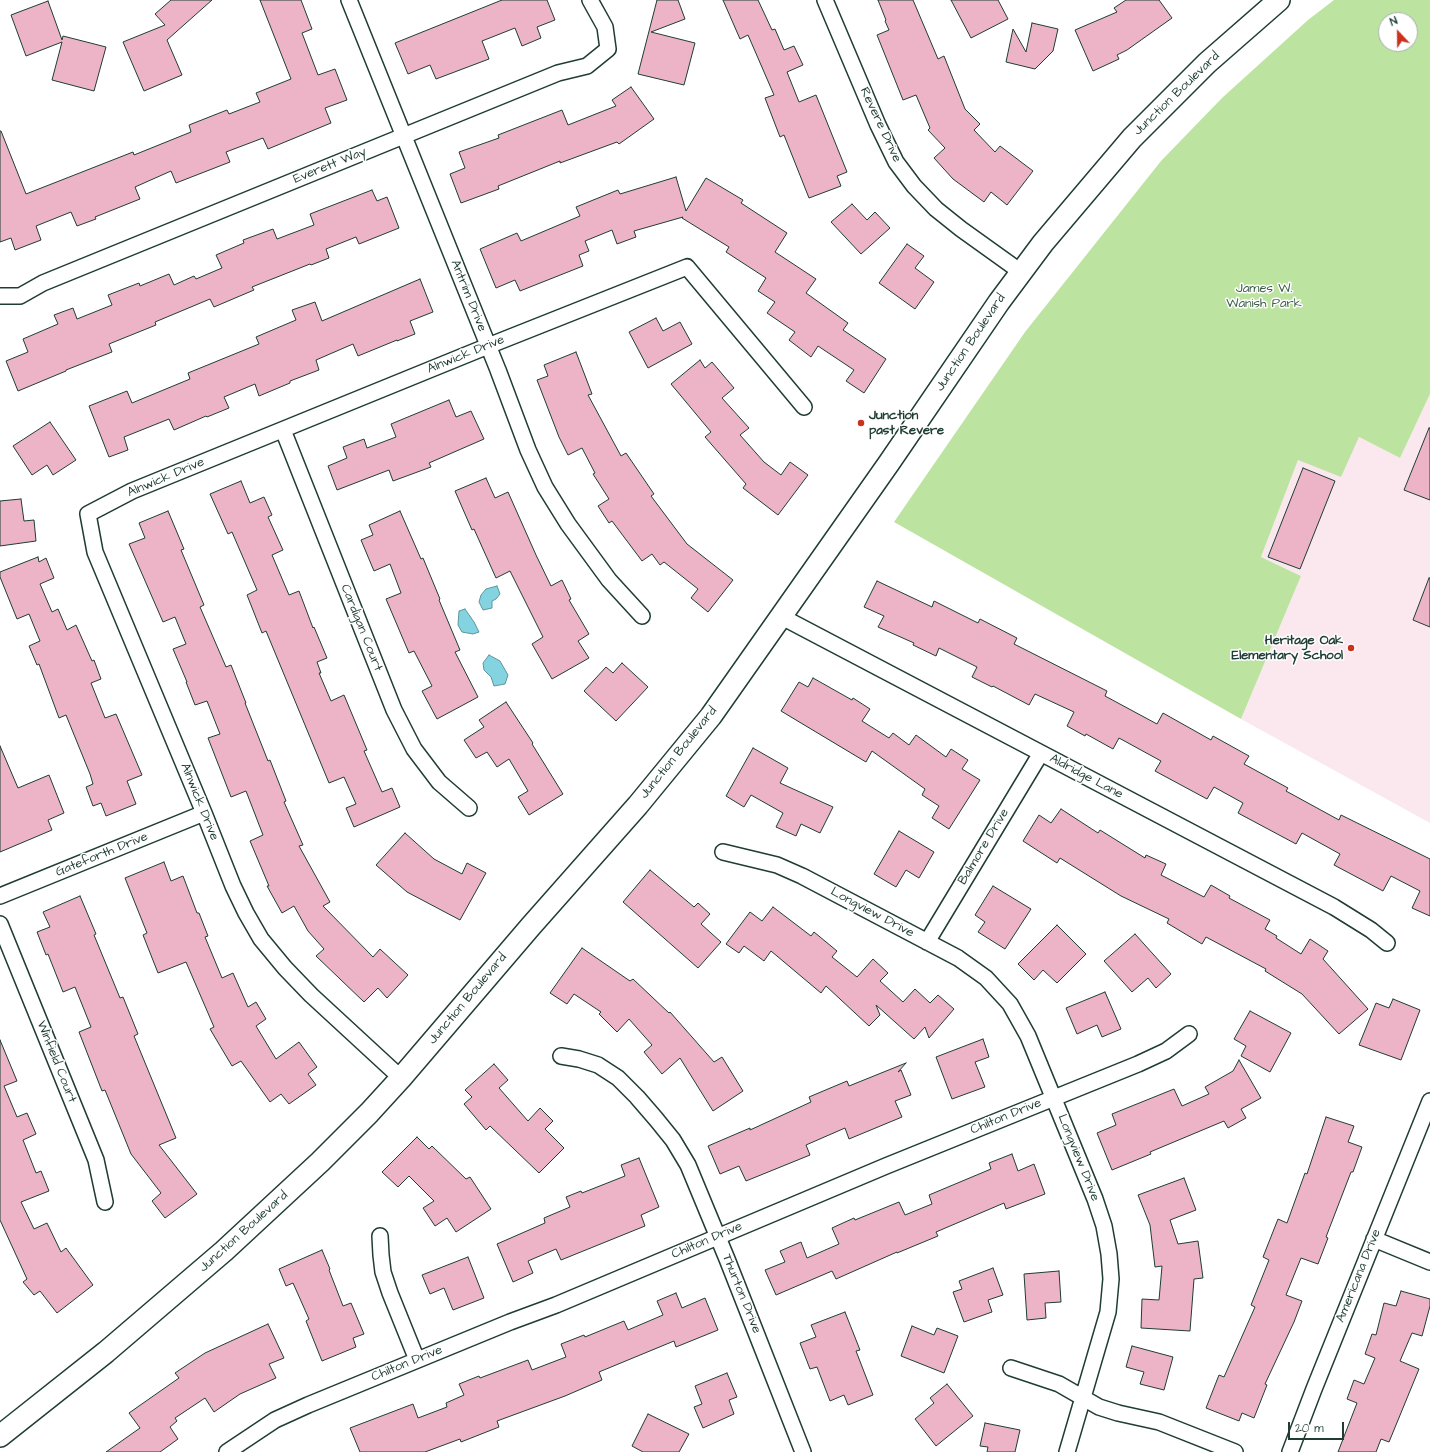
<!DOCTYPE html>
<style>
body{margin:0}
#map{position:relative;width:1430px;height:1452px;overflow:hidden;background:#fff;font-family:"Architects Daughter",sans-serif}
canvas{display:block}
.north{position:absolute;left:1378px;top:12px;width:40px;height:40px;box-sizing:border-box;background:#fff;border:1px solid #a5b1ae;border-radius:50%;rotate:338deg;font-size:11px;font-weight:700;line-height:16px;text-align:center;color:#1f3d34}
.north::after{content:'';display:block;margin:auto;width:14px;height:18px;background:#c8321e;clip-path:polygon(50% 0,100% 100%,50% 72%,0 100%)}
.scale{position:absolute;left:1288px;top:1422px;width:56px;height:18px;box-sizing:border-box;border:2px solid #1f3d34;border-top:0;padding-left:5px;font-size:12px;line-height:14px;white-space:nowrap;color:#1f3d34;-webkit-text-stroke:3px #fff;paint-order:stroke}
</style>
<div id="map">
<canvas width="1430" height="1452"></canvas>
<div class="north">N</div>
<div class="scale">20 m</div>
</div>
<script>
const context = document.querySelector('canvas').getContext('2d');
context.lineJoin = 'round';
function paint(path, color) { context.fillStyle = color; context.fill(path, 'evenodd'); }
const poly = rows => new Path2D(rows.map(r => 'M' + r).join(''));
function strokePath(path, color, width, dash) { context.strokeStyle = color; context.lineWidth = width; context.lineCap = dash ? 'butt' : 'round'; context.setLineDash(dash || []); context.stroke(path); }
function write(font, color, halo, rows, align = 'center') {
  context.font = font + ' "Architects Daughter",sans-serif'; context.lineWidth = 3; context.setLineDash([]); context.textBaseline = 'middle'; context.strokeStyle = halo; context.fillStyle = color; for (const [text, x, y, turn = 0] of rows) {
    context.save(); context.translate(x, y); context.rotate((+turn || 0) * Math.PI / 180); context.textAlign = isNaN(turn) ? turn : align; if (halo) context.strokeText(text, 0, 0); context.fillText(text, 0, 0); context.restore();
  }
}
const built = poly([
 [1430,394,1430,823,1241,719,1301,576,1261,557,1298,460,1359,437,1400,458]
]);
const green = poly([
 [1334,0,1430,0,1430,394,1400,458,1359,437,1341,477,1298,460,1261,557,1301,576,1241,719,894,522,1025,332,1161,161,1222,98,1308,20],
 [1386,20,1410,20,1410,44,1386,44]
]);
const water = poly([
 [497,586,500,594,496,599,492,601,492,608,483,610,479,602,481,595,486,589,497,586],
 [465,609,474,622,479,632,473,634,462,632,458,625,459,611,465,609],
 [489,655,500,661,508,675,505,684,494,686,491,677,484,670,483,663,489,655]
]);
const building = poly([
 [171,0,212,0,167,40,182,75,144,91,123,42,165,25,155,14,171,0],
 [260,0,301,0,312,29,302,33,318,75,335,69,347,100,325,108,331,123,268,149,263,138,226,152,230,162,176,183,171,171,135,187,140,199,95,217,96,219,77,226,71,212,36,226,41,240,15,250,11,238,0,242,0,131,1,131,26,194,133,152,134,155,191,132,189,125,227,110,229,114,260,102,256,93,291,79,260,0],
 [502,0,547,0,555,20,537,27,541,38,522,46,515,28,482,41,489,59,436,79,430,65,408,74,395,43,502,0],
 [657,0,678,0,685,19,651,32,695,43,684,85,638,74,657,0],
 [723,0,758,0,772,30,775,29,784,50,794,46,803,65,787,72,799,102,816,95,847,172,837,176,841,186,809,198,784,135,780,137,765,98,774,95,748,35,740,39,723,0],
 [878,0,913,0,938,59,944,56,965,109,980,124,974,130,995,152,1000,146,1033,171,1007,205,991,192,984,202,953,179,934,158,945,148,928,130,930,128,916,95,903,100,877,35,889,30,885,21,886,20,878,0],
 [951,0,998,0,1008,19,971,38,951,0],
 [1126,0,1159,0,1172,18,1127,50,1117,55,1119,59,1093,71,1075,30,1117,12,1114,8,1126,0],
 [48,1,62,40,63,36,106,47,94,91,52,80,62,42,26,56,11,15,48,1],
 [1032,23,1058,29,1053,51,1035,69,1006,62,1013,29,1026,52,1032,23],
 [631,87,654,119,619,144,617,142,560,163,560,161,498,186,499,189,461,203,450,174,465,168,459,152,499,138,498,135,562,110,568,125,616,106,612,100,631,87],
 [676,177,686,211,706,178,743,200,741,203,787,233,775,252,816,279,806,293,848,323,843,330,886,359,864,393,846,381,854,370,818,346,811,357,789,340,795,332,767,313,775,302,758,291,766,278,726,252,729,247,682,218,683,217,634,231,636,237,617,244,612,230,585,241,589,251,579,255,583,266,520,291,515,280,496,288,480,249,517,233,521,241,580,216,576,207,618,190,620,194,676,177],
 [372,190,377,201,387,197,399,228,359,244,356,237,326,249,329,258,311,265,310,264,252,287,254,290,214,307,210,299,155,322,156,325,109,344,112,352,66,370,66,371,18,391,6,361,28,352,23,339,58,324,54,315,73,308,77,319,112,305,108,295,139,283,140,286,169,274,174,285,194,276,196,279,222,268,216,255,244,243,243,240,273,229,277,239,314,225,310,214,372,190],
 [852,204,867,220,875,212,890,228,861,254,831,222,852,204],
 [907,244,924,256,915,268,934,282,915,309,879,283,907,244],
 [420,279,433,312,410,321,415,334,397,341,397,340,358,356,353,344,316,360,319,370,290,381,290,383,259,396,255,384,224,397,229,408,207,417,206,416,174,430,169,419,124,437,128,450,109,457,89,406,127,391,132,403,190,379,188,373,259,344,256,337,296,320,292,310,315,302,322,321,420,279],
 [656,318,663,331,680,322,692,344,648,368,629,332,656,318],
 [576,352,592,394,588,395,621,456,626,453,654,494,651,496,687,544,733,580,708,612,691,598,698,589,664,562,660,565,652,554,642,561,612,521,609,523,598,506,609,499,593,474,595,473,582,448,568,455,559,437,537,380,548,376,544,365,576,352],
 [700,360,705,368,712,362,734,388,722,398,749,428,740,435,764,462,781,475,790,462,808,475,778,515,743,488,746,484,705,437,711,432,671,384,700,360],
 [449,400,456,417,471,411,484,439,429,463,431,467,393,481,389,470,337,490,328,466,347,458,343,447,364,439,367,448,396,437,391,424,449,400],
 [50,422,76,460,53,475,47,465,32,475,13,446,50,422],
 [1429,428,1430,428,1430,500,1404,490,1429,428],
 [1303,468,1335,481,1300,569,1268,557,1303,468],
 [486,478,495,498,508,492,536,555,551,586,562,580,571,599,569,600,589,634,578,641,589,658,552,679,532,644,543,637,510,571,496,578,474,529,472,530,455,491,486,478],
 [241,481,250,503,264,497,272,515,268,517,283,550,272,555,289,595,299,591,313,628,314,627,327,658,317,662,321,673,319,673,331,701,344,695,367,750,364,751,382,792,392,788,400,807,354,827,346,808,356,804,344,777,329,783,266,631,262,633,247,595,257,590,232,532,228,534,210,494,241,481],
 [21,499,24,521,34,520,36,541,0,546,0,501,21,499],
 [168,511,184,549,181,550,204,605,200,607,226,667,231,665,246,703,245,703,268,761,270,760,286,801,284,802,303,845,299,846,330,902,323,906,373,957,380,949,408,975,387,998,378,988,364,1002,316,956,324,949,308,931,294,906,282,913,267,886,269,886,250,841,263,835,246,791,231,797,208,738,220,734,207,701,195,705,186,682,187,682,173,649,186,644,175,617,163,622,129,544,145,538,139,523,168,511],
 [400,511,421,559,423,558,440,599,439,600,460,650,455,652,478,697,437,719,422,691,432,686,414,651,409,653,386,599,401,593,390,564,374,571,361,540,373,535,369,525,400,511],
 [38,557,39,562,46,558,54,578,40,584,52,612,58,609,67,630,76,625,92,661,94,660,101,679,91,683,105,718,116,714,142,775,127,781,136,804,106,816,101,803,93,806,86,787,93,784,90,774,66,715,59,718,39,664,37,665,29,646,40,641,29,614,17,619,0,577,0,572,38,557],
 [1429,578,1430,578,1430,627,1413,620,1429,578],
 [877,581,932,607,934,601,978,623,980,619,1017,638,1014,644,1107,691,1105,696,1157,724,1163,713,1211,740,1213,736,1249,756,1244,764,1288,788,1286,791,1339,820,1341,815,1430,859,1430,916,1412,908,1420,891,1391,876,1383,891,1334,865,1340,854,1302,833,1296,844,1238,813,1243,803,1214,787,1207,799,1155,771,1161,761,1119,738,1113,749,1086,734,1085,736,1067,726,1074,712,1035,694,1029,705,993,686,992,687,972,677,977,667,939,648,936,656,913,645,914,643,878,627,884,616,864,607,877,581],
 [622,663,648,687,616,721,584,691,606,667,613,673,622,663],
 [813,678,852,700,853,698,870,709,862,721,889,738,893,733,909,745,916,735,946,757,951,749,968,760,962,769,980,780,949,829,932,818,939,806,922,795,925,789,872,751,866,762,781,711,799,682,808,687,813,678],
 [506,702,533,743,532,744,563,794,529,815,518,797,528,791,509,759,497,767,487,752,476,758,464,740,484,727,479,720,506,702],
 [0,746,18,788,49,775,64,813,48,820,52,830,0,852,0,746],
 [753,748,788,768,780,783,833,807,820,833,801,824,796,836,776,827,783,813,751,795,744,807,726,796,753,748],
 [1061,809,1098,833,1100,830,1145,858,1146,855,1166,864,1161,875,1204,897,1211,885,1230,896,1229,898,1270,920,1265,929,1277,936,1276,938,1301,954,1310,939,1328,951,1323,959,1368,1009,1339,1034,1302,994,1265,971,1266,969,1206,937,1202,944,1167,923,1169,919,1121,896,1060,858,1057,863,1023,841,1039,815,1051,823,1061,809],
 [899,831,934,852,919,878,906,870,896,887,874,874,899,831],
 [405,833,434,859,462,874,467,863,486,873,460,920,407,892,376,865,405,833],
 [164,862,171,881,183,876,197,913,199,913,208,936,205,937,222,978,233,973,248,1007,256,1002,266,1019,256,1026,276,1059,299,1042,317,1067,308,1074,316,1085,289,1104,281,1094,270,1102,241,1061,232,1066,210,1029,214,1027,186,962,158,973,143,935,147,933,125,878,164,862],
 [650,870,694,907,698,903,710,914,701,924,721,942,698,968,623,902,650,870],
 [993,886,1031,909,1005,949,978,932,985,922,975,915,993,886],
 [80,896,96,934,94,935,120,998,123,997,138,1034,134,1036,176,1138,159,1145,197,1194,165,1218,152,1201,161,1193,131,1154,105,1090,102,1091,79,1032,91,1027,75,987,63,992,48,954,46,955,37,932,50,927,43,912,80,896],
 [773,907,811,936,814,932,837,951,832,957,857,977,873,959,888,973,880,981,903,1002,915,989,930,1003,938,995,954,1009,929,1038,925,1027,914,1039,876,1005,880,1015,869,1026,826,986,821,993,771,951,764,961,744,946,739,953,726,944,750,912,762,921,773,907],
 [1057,925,1086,954,1057,983,1043,970,1034,980,1018,964,1057,925],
 [1135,934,1171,974,1156,988,1148,978,1132,992,1104,961,1135,934],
 [582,948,630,981,633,979,669,1013,670,1012,714,1062,722,1057,743,1091,713,1111,680,1058,662,1074,644,1052,652,1045,629,1019,617,1032,599,1014,601,1012,574,994,567,1004,550,993,582,948],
 [1105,992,1121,1029,1102,1037,1097,1025,1077,1034,1066,1008,1105,992],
 [1393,999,1420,1010,1401,1060,1359,1045,1376,1003,1389,1008,1393,999],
 [1250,1011,1291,1033,1270,1072,1241,1056,1246,1046,1234,1039,1250,1011],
 [983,1039,989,1057,975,1062,985,1087,952,1099,936,1057,983,1039],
 [0,1040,17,1081,4,1086,17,1117,27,1113,36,1134,23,1140,36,1173,41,1171,49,1191,21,1202,34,1229,47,1223,61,1252,66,1248,93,1285,57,1313,40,1291,34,1295,23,1282,27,1279,0,1220,0,1040],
 [1239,1060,1261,1098,1241,1109,1246,1118,1228,1128,1224,1121,1150,1152,1151,1154,1112,1170,1097,1133,1116,1125,1112,1114,1174,1089,1182,1106,1209,1094,1205,1087,1233,1071,1239,1060],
 [906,1063,898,1072,901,1070,911,1095,895,1101,902,1117,849,1139,845,1128,806,1145,810,1155,746,1181,739,1166,720,1174,708,1146,750,1128,750,1130,811,1102,809,1097,847,1081,849,1086,906,1063],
 [494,1064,508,1080,499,1088,528,1121,540,1108,553,1121,545,1129,564,1148,539,1173,490,1126,486,1130,464,1104,472,1097,465,1090,494,1064],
 [1326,1117,1354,1126,1348,1142,1362,1147,1353,1172,1351,1172,1326,1237,1328,1238,1318,1264,1301,1258,1286,1295,1302,1301,1294,1322,1265,1384,1267,1385,1254,1418,1242,1413,1239,1421,1206,1408,1219,1375,1224,1377,1255,1307,1251,1305,1269,1260,1263,1257,1278,1219,1287,1223,1305,1173,1307,1174,1326,1117],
 [417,1137,429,1149,432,1146,466,1179,470,1177,491,1209,456,1232,447,1218,435,1226,423,1208,434,1201,409,1176,398,1187,382,1172,417,1137],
 [1012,1154,1018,1171,1034,1164,1045,1194,1006,1209,1004,1203,936,1232,938,1236,897,1253,897,1252,836,1279,832,1271,776,1295,765,1270,785,1262,780,1251,801,1242,807,1258,839,1244,832,1228,854,1218,855,1220,899,1202,905,1215,932,1204,929,1195,991,1169,989,1163,1012,1154],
 [639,1158,659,1207,641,1215,645,1226,561,1260,556,1249,528,1261,533,1273,513,1282,497,1244,545,1223,544,1218,570,1207,566,1197,581,1191,582,1193,625,1176,621,1165,639,1158],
 [1184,1178,1196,1210,1170,1220,1178,1244,1198,1241,1203,1278,1194,1279,1190,1331,1141,1328,1142,1299,1159,1300,1162,1266,1155,1267,1150,1225,1138,1195,1184,1178],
 [322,1250,330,1269,329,1270,343,1306,351,1303,364,1334,353,1338,356,1347,322,1361,306,1321,309,1319,293,1283,286,1286,279,1269,322,1250],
 [468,1257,484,1298,453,1310,444,1288,430,1294,422,1275,468,1257],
 [993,1268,1003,1295,988,1300,992,1312,964,1322,953,1292,962,1289,959,1281,993,1268],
 [1059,1271,1061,1302,1045,1303,1046,1318,1027,1320,1024,1274,1059,1271],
 [1401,1291,1430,1299,1430,1306,1422,1336,1412,1333,1400,1361,1419,1369,1389,1442,1381,1439,1376,1452,1338,1452,1357,1403,1347,1399,1354,1380,1364,1384,1375,1358,1365,1354,1372,1334,1376,1335,1384,1303,1396,1306,1401,1291],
 [676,1293,682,1308,705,1298,718,1330,676,1347,674,1341,599,1372,602,1380,565,1396,497,1421,499,1427,461,1442,460,1439,425,1452,360,1452,350,1428,413,1404,418,1418,447,1407,446,1403,464,1395,459,1384,479,1376,480,1378,528,1360,532,1370,566,1357,561,1344,584,1335,585,1337,624,1321,628,1330,663,1315,657,1301,676,1293],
 [845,1312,860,1350,856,1351,873,1395,848,1405,844,1395,830,1401,817,1367,810,1369,800,1343,816,1337,811,1325,845,1312],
 [268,1324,284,1358,269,1364,276,1378,240,1394,214,1412,205,1398,175,1418,177,1421,170,1427,178,1439,160,1452,106,1452,140,1428,129,1413,179,1378,175,1373,205,1353,268,1324],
 [912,1326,934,1335,937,1328,958,1336,944,1373,901,1356,912,1326],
 [1132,1346,1173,1357,1164,1390,1140,1384,1144,1372,1126,1367,1132,1346],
 [727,1373,737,1397,729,1400,734,1414,703,1428,694,1407,702,1404,695,1386,727,1373],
 [947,1384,973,1416,936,1446,915,1419,934,1403,930,1398,947,1384],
 [648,1414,689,1434,679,1452,643,1452,632,1446,648,1414],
 [985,1423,1020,1430,1015,1452,987,1452,988,1447,980,1446,985,1423]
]);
const street = poly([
 [349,0,498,370,528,450,545,487,568,524,609,580,642,616],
 [825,0,878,125,896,162,914,186,936,209,961,229,1021,272],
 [0,296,20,296,43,283,558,73,587,66,608,49,605,27,590,0],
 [283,430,394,710,414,749,439,782,469,808],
 [782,617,1334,907,1371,930,1387,943],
 [723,852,777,865,802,876,958,958,986,978,1010,1004,1028,1036,1095,1199,1104,1226,1109,1254,1111,1279,1108,1312,1067,1452],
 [0,896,204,813],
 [0,924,96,1160,105,1202],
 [927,942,1041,753],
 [561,1056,579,1059,598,1065,618,1078,637,1097,656,1119,673,1140,688,1165,727,1259,803,1452],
 [401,1078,311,995,285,968,261,939,246,913,233,886,204,813,95,552,88,514,132,491,488,346,687,267,804,407],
 [380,1236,381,1255,383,1272,390,1293,417,1360],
 [1374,1239,1430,1262],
 [1011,1368,1059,1384,1099,1407,1118,1413,1159,1422,1235,1452],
 [227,1452,275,1420,308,1405,510,1322,556,1305,886,1166,1138,1064,1166,1051,1189,1034],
 [1290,1452,1314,1389,1430,1101]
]);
const secondary = poly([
 [0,1436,106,1352,224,1251,320,1162,369,1113,401,1078,531,926,638,805,711,716,889,463,999,302,1043,243,1132,138,1207,63,1279,0]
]);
const markers = [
 [861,423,4,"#c8321e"],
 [1351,648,4,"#c8321e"]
];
const streetNames = [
 ["Junction Boulevard",1177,94,-44],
 ["Revere Drive",880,125,65],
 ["Everett Way",330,166,-22],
 ["Antrim Drive",468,296,68],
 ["Junction Boulevard",971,343,-56],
 ["Alnwick Drive",466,355,-22],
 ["Alnwick Drive",166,478,-23],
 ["Cardigan Court",361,628,68],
 ["Junction Boulevard",679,753,-51],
 ["Aldridge Lane",1086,777,28],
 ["Alnwick Drive",199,802,68],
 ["Balmore Drive",984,847,-59],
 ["Gateforth Drive",102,855,-22],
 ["Longview Drive",872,913,28],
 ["Junction Boulevard",468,999,-50],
 ["Winfield Court",56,1062,68],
 ["Chilton Drive",1006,1117,-22],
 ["Longview Drive",1078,1158,68],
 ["Junction Boulevard",244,1232,-42],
 ["Chilton Drive",707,1241,-23],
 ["Americana Drive",1359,1276,-68],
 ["Thurton Drive",741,1294,68],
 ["Chilton Drive",407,1364,-22]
];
const parkNames = [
 ["James W.",1264,289],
 ["Wanish Park",1264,304]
];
const poiNames = [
 ["Junction",869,416],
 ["past Revere",869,431],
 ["Heritage Oak",1343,641,"right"],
 ["Elementary School",1343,656,"right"]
];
paint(built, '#fae8ee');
paint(green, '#bce4a0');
paint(water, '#84d3e1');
strokePath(water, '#5c979c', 1);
paint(building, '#edb4c7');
strokePath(building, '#1f3d34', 1);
strokePath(street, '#1f3d34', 18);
strokePath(secondary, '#1f3d34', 24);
strokePath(street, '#fff', 15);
strokePath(secondary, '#fff', 21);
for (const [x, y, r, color] of markers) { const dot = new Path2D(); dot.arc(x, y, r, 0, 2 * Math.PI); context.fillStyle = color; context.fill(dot); strokePath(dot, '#fff', 1.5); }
write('13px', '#1f3d34', '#fff', streetNames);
write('13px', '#3e5e4a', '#fff', parkNames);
write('bold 13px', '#1f3d34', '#fff', poiNames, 'left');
</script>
